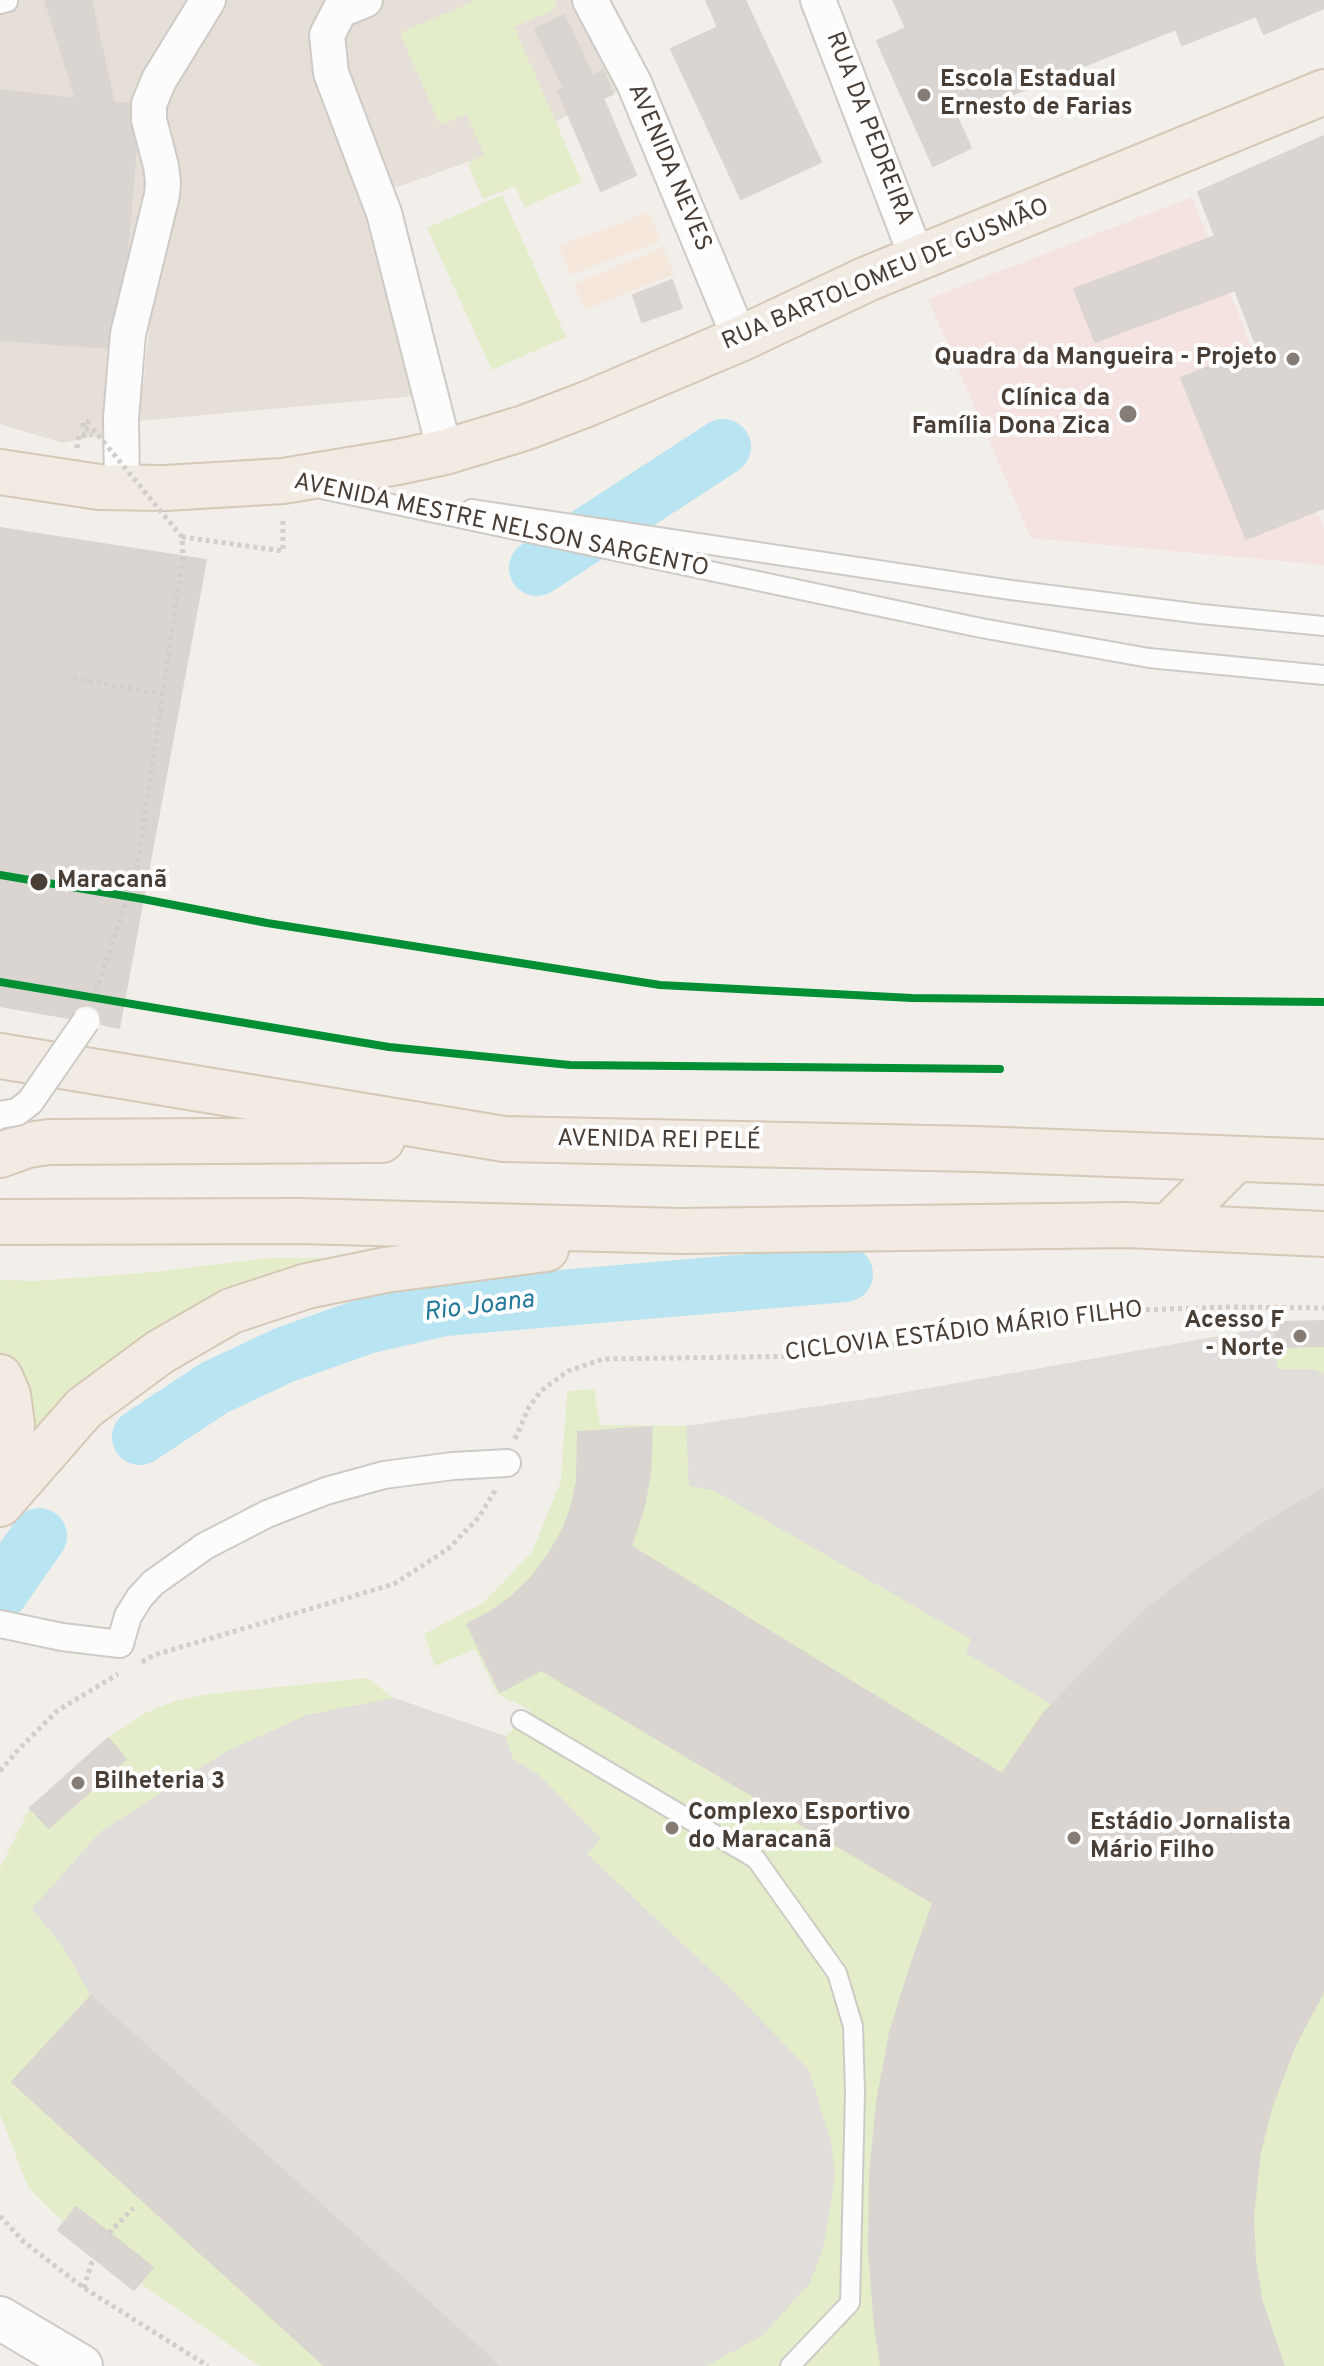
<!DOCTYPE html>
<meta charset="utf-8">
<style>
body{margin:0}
canvas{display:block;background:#f2eeea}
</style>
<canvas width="1324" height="2366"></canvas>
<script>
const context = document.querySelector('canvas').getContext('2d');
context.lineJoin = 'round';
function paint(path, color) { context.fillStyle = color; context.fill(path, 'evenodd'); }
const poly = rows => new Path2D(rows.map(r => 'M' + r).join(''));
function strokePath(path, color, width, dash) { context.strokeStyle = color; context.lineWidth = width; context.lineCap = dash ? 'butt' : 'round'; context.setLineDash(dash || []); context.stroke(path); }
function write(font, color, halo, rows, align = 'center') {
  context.font = font + ' Overpass,sans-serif'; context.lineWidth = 8; context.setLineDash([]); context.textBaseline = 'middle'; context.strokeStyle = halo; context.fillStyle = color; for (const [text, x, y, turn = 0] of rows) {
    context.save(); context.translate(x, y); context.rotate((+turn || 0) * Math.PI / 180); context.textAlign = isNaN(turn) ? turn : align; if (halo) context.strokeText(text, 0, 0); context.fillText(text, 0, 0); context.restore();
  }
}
const residential = poly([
 [0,0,584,0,634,83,485,156,366,198,415,396,139,421,163,205,160,201,102,435,63,443,0,424]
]);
const commercial = poly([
 [649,212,661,241,570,275,559,246],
 [663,247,674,274,585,310,574,284]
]);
const medical = poly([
 [1192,197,1324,529,1324,565,1031,538,928,299]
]);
const green = poly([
 [477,0,554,0,557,8,514,27,582,182,525,207,515,186,483,199,468,164,484,155,467,114,440,125,400,33],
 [502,195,566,337,492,370,427,228],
 [269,1258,341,1258,215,1297,160,1325,114,1358,67,1397,27,1439,0,1357,0,1280,34,1281,144,1273],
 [1324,1321,1324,2366,260,2366,140,2283,134,2290,57,2230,63,2222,28,2187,0,2114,0,1868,30,1808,108,1738,145,1713,178,1700,210,1694,367,1678,394,1698,506,1736,531,1710,497,1694,475,1649,435,1666,424,1634,483,1603,532,1552,561,1481,567,1391,594,1389,600,1425,686,1426,879,1397,1275,1326,1275,1322]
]);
const parking = poly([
 [1276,1326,1277,1369,1314,1369,1324,1374,1324,1489,1261,1525,1201,1567,1144,1611,1052,1705,966,1653,971,1639,715,1491,689,1486,686,1426,879,1397],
 [394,1698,505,1736,513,1759,539,1775,601,1839,587,1854,733,1991,809,2070,831,2142,835,2174,824,2246,810,2283,762,2336,706,2366,499,2366,91,1996,62,1945,32,1909,100,1832,225,1752,307,1715]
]);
const river = poly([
 [537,568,723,447],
 [140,1437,214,1388,284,1355,366,1326,444,1308,845,1274],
 [0,1592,39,1536]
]);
const building = poly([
 [45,0,91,0,114,103,129,104,130,125,136,148,127,255,109,329,107,348,0,340,0,90,76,99,45,0],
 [706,0,745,0,821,162,741,199,671,49,718,27,706,0],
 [893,0,1324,0,1324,8,1264,34,1256,16,1182,45,1176,29,957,117,971,148,933,166,877,41,906,28,893,0],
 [564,15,593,76,603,71,613,94,603,98,636,175,601,191,558,91,564,88,535,29,564,15],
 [1324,136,1324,508,1246,539,1181,378,1257,348,1235,290,1095,342,1074,289,1215,236,1198,192,1324,136],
 [672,280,682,308,642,322,633,295,672,280],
 [0,528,206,560,119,1028,101,1024,100,1014,96,1008,88,1005,78,1007,69,1018,0,1006,0,528],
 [1324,1321,1324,1346,1276,1347,1276,1322,1324,1321],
 [652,1427,650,1474,644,1507,631,1546,1002,1774,1043,1714,1144,1611,1201,1567,1261,1525,1324,1488,1324,1991,1295,2045,1271,2109,1260,2152,1253,2217,1255,2259,1261,2299,1284,2366,881,2366,874,2317,869,2250,870,2174,877,2102,890,2032,911,1965,933,1903,541,1670,500,1692,467,1624,487,1614,511,1597,531,1578,549,1554,563,1529,571,1508,577,1481,578,1432,652,1427],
 [108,1738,126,1759,49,1828,30,1808,108,1738],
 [91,1996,499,2366,325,2366,12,2082,91,1996],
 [76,2207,153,2267,134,2290,58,2230,76,2207]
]);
const path = poly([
 [90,422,83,422,83,429,92,429],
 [77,448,79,435,92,435],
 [182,537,283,551,283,517],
 [73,678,161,694],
 [515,1439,529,1407,541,1391,568,1371,603,1359,815,1356,868,1349,1051,1319,1111,1311,1229,1307,1324,1308],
 [142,1662,154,1655,394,1584,448,1549,479,1517,496,1489],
 [0,1771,20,1748,57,1711,118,1674],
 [0,2216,24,2242,84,2288,208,2366],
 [109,2233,133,2208],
 [84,2288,93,2258]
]);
const service = poly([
 [0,4,8,2],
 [321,489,981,628,1149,658,1324,675],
 [471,509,1011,590,1201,614,1324,626],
 [521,1720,756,1859,837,1973,853,2026,855,2092,850,2303,790,2366]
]);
const pedestrian = poly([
 [0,1624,62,1637,120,1644,128,1616,140,1597,153,1583,205,1546,267,1514,326,1491,384,1475,453,1466,507,1463]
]);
const minor = poly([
 [365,0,340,10,327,35,331,73,384,213,445,452],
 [590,0,634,83,740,339],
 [818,0,917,258],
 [122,488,121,418,128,334,162,195,163,182,161,166,149,120,149,104,159,80,208,0]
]);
const tertiary = poly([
 [0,2318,81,2366]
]);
const primary = poly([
 [0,472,99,487,165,488,283,481,398,462,445,452,524,428,587,404,740,339,867,279,1324,92],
 [0,1056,504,1139,977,1149,1324,1162],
 [0,1155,28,1145,49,1142,382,1140],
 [0,1222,298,1221,680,1231,1127,1225,1324,1234],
 [1169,1226,1235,1160],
 [0,1377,8,1395,12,1424,11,1449,0,1503],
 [0,1504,84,1408,160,1352,231,1311,307,1286,385,1270,546,1249]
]);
const pathBridge = poly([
 [93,429,182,537,183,556,137,869,94,997]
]);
const pedestrianBridge = poly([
 [0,1115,17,1112,30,1102,86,1021]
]);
const metro1 = poly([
 [0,875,143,899,267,923,660,985,912,998,1324,1002],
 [0,982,389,1047,570,1065,1000,1069]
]);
const markers = [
 [924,95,8,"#847c75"],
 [1293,359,8,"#847c75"],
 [1128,414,10,"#847c75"],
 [39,882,10,"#493e36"],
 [1300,1336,8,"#847c75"],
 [78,1783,8,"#847c75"],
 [672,1828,8,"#847c75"],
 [1074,1838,8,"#847c75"]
];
const poiNames = [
 ["Escola Estadual",940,81],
 ["Ernesto de Farias",940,109],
 ["Quadra da Mangueira - Projeto",1277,359,"right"],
 ["Clínica da",1110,400,"right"],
 ["Família Dona Zica",1110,428,"right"],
 ["Acesso F",1284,1322,"right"],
 ["- Norte",1284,1350,"right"],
 ["Bilheteria 3",94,1783],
 ["Complexo Esportivo",688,1814],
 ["do Maracanã",688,1842],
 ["Estádio Jornalista",1090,1824],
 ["Mário Filho",1090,1852]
];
const streetNames = [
 ["RUA DA PEDREIRA",868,129,69],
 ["AVENIDA NEVES",668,168,67],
 ["RUA BARTOLOMEU DE GUSMÃO",886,276,-23],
 ["AVENIDA MESTRE NELSON SARGENTO",501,527,12],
 ["AVENIDA REI PELÉ",659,1142,1],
 ["CICLOVIA ESTÁDIO MÁRIO FILHO",964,1333,-7]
];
const stopNames = [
 ["Maracanã",57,882]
];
const waterNames = [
 ["Rio Joana",479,1308,-7]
];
paint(residential, '#e6dfd7');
paint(commercial, '#f5e7dc');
paint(medical, '#f4e3e1');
paint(green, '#e4edc9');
paint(parking, '#e1ddda');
strokePath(river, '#b9e4f2', 56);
paint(building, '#dad5d1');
strokePath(building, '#dad5d0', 2);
strokePath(service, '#cecac6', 22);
strokePath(pedestrian, '#cecac6', 30);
strokePath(minor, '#cecac6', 38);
strokePath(tertiary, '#cecac6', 46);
strokePath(primary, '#d5c8b6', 48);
strokePath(path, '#d2ceca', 5, [4, 4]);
strokePath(service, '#fdfcfc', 18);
strokePath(pedestrian, '#fdfcfc', 26);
strokePath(minor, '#fdfcfc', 34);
strokePath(tertiary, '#fdfcfc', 42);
strokePath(primary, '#f1ebe4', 44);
strokePath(pedestrianBridge, '#cecac6', 30, []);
strokePath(pathBridge, '#d2ceca', 5, [4, 4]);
strokePath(pedestrianBridge, '#fdfcfc', 26);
strokePath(metro1, '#028f34', 8);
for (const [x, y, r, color] of markers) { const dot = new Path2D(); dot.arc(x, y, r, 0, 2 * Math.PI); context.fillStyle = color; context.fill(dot); strokePath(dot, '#fff', 3); }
write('bold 24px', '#493e36', '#fff', poiNames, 'left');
write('24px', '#493e36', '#fff', streetNames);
write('bold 24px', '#493e36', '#fff', stopNames, 'left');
write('italic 26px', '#23799b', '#fff', waterNames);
</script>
